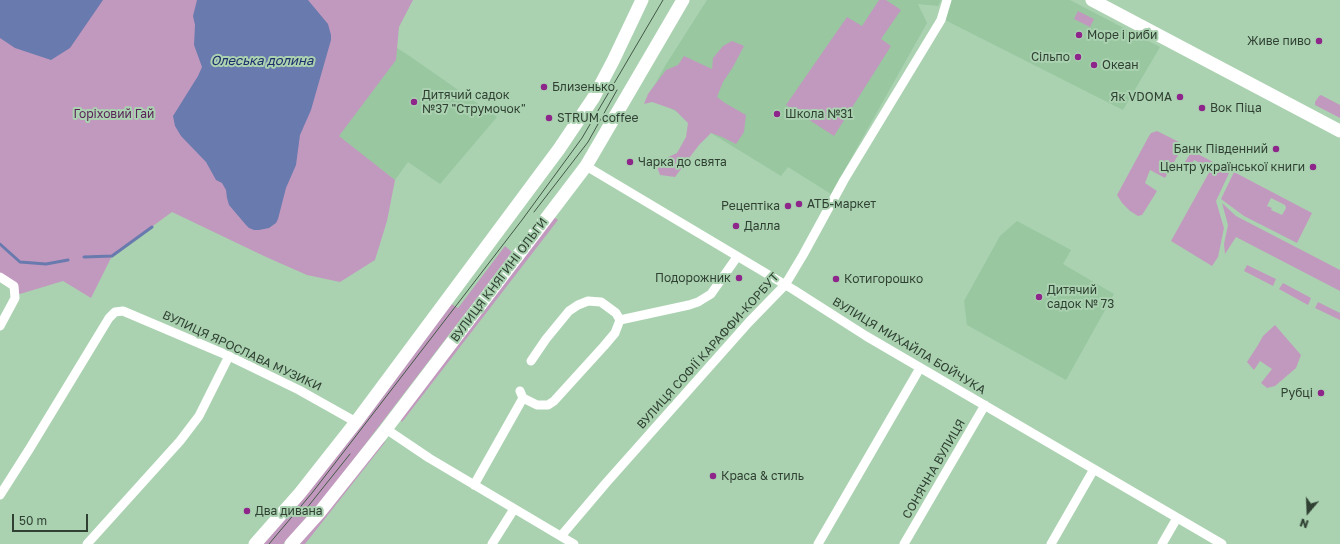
<!DOCTYPE html>
<meta charset="utf-8">
<style>
body{margin:0}
#map{position:relative;width:1340px;height:544px;overflow:hidden;background:#aad2b0;font-family:"Golos Text",sans-serif}
canvas{display:block}
.north{position:absolute;left:1288px;top:492px;width:40px;height:40px;-webkit-text-stroke:3px #aad2b0;paint-order:stroke;rotate:199deg;font-size:11px;font-weight:700;line-height:16px;text-align:center;color:#304133}
.north::after{content:'';display:block;margin:auto;width:14px;height:18px;background:#304133;clip-path:polygon(50% 0,100% 100%,50% 72%,0 100%)}
.scale{position:absolute;left:12px;top:514px;width:76px;height:18px;box-sizing:border-box;border:2px solid #304133;border-top:0;padding-left:5px;font-size:12px;line-height:14px;white-space:nowrap;color:#304133;-webkit-text-stroke:3px #aad2b0;paint-order:stroke}
</style>
<div id="map">
<canvas width="1340" height="544"></canvas>
<div class="north">N</div>
<div class="scale">50 m</div>
</div>
<script>
const context = document.querySelector('canvas').getContext('2d');
context.lineJoin = 'round';
function paint(path, color) { context.fillStyle = color; context.fill(path, 'evenodd'); }
const poly = rows => new Path2D(rows.map(r => 'M' + r).join(''));
function strokePath(path, color, width, dash) { context.strokeStyle = color; context.lineWidth = width; context.lineCap = dash ? 'butt' : 'round'; context.setLineDash(dash || []); context.stroke(path); }
function write(font, color, halo, rows, align = 'center') {
  context.font = font + ' "Golos Text",sans-serif'; context.lineWidth = 4; context.setLineDash([]); context.textBaseline = 'middle'; context.strokeStyle = halo; context.fillStyle = color; for (const [text, x, y, turn = 0] of rows) {
    context.save(); context.translate(x, y); context.rotate((+turn || 0) * Math.PI / 180); context.textAlign = isNaN(turn) ? turn : align; if (halo) context.strokeText(text, 0, 0); context.fillText(text, 0, 0); context.restore();
  }
}
const built = poly([
 [707,0,941,0,938,6,918,4,927,23,831,194,788,167,781,176,649,95,665,66],
 [950,0,1070,0,1160,47,1123,110,945,20],
 [380,37,408,55,497,117,440,184,408,162,395,180,336,136],
 [1017,221,1071,250,1063,264,1114,294,1066,380,967,325,964,301,1000,236]
]);
const green = poly([
 [0,0,413,0,399,27,396,60,339,136,395,180,387,221,375,260,340,282,307,275,266,257,172,212,112,256,91,298,63,281,20,294,0,281],
 [879,0,886,0,901,10,881,39,891,46,834,136,786,105,847,17,862,26],
 [1078,11,1094,19,1090,27,1074,19],
 [732,41,744,46,733,67,723,82,717,97,725,103,746,115,744,132,736,144,722,137,711,133,699,145,675,177,660,175,657,167,664,159,677,153,686,137,688,123,675,110,652,102,644,104,648,94,666,70,678,65,684,56,712,69,713,58,723,46],
 [1321,95,1340,105,1340,118,1315,105,1315,102,1319,96],
 [1157,131,1181,143,1182,145,1182,148,1165,178,1150,170,1145,183,1157,191,1144,212,1142,215,1138,216,1130,211,1122,203,1117,195,1149,136,1151,133],
 [1194,152,1230,171,1216,201,1224,228,1218,257,1212,266,1171,241,1211,169,1194,160,1190,168,1183,165,1190,154],
 [1234,172,1312,213,1297,243,1244,216,1221,199],
 [1271,198,1285,205,1286,208,1282,215,1271,210,1272,208,1267,206],
 [1222,203,1236,216,1340,270,1340,291,1236,237,1225,254,1224,244,1228,225],
 [554,217,558,220,402,422,400,419],
 [505,246,512,252,328,493,283,544,263,544,450,303,458,308],
 [1247,265,1276,279,1273,286,1244,271],
 [1283,283,1311,298,1308,305,1279,289],
 [1318,302,1340,313,1340,320,1315,308],
 [1275,325,1301,355,1296,368,1275,386,1267,388,1261,383,1272,369,1260,361,1254,370,1247,362,1258,345,1263,336],
 [386,441,305,544,299,544,381,444]
]);
const water = poly([
 [0,0,103,0,70,48,51,60,15,48,0,38],
 [197,0,308,0,328,24,331,35,331,40,311,110,300,135,296,165,286,188,278,219,276,223,269,228,259,230,254,230,249,228,246,225,229,205,227,198,226,190,222,183,216,180,206,162,181,136,175,126,173,116,198,76,202,67,194,45,195,25,193,16]
]);
const stream = poly([
 [0,244,20,262,46,264,68,260],
 [84,257,112,256,152,227]
]);
const minor = poly([
 [586,166,794,290,866,336,1222,544],
 [0,277,14,286,15,298,0,326],
 [531,361,546,339,569,311,578,305,588,301,601,302,616,313,620,320,689,305,698,302,711,294,737,257],
 [520,391,523,398,537,405,548,405,554,401,604,346,615,333,620,320],
 [386,429,429,458,574,544],
 [474,485,523,398],
 [0,495,30,448,109,318,115,312,123,311,229,356,299,390,356,422],
 [561,536,606,483,749,322,785,285,803,255,844,180,941,20,947,0],
 [87,544,180,441,199,416,229,356],
 [492,544,514,509],
 [818,544,920,368],
 [904,544,985,405],
 [1051,544,1094,469],
 [1162,544,1177,518]
]);
const secondary = poly([
 [1092,0,1340,131],
 [255,544,300,493,356,422,559,149,594,97,613,61,642,0],
 [291,544,319,513,386,429,586,166,683,0]
]);
const tram = poly([
 [534,212,588,142,617,90],
 [306,509,350,454],
 [269,544,312,493,522,220,582,138,663,0]
]);
const markers = [
 [1079,35,4,"#8e258a"],
 [1319,41,4,"#8e258a"],
 [1078,57,4,"#8e258a"],
 [1094,65,4,"#8e258a"],
 [544,87,4,"#8e258a"],
 [1180,97,4,"#8e258a"],
 [414,102,4,"#8e258a"],
 [1202,108,4,"#8e258a"],
 [777,114,4,"#8e258a"],
 [549,118,4,"#8e258a"],
 [1276,149,4,"#8e258a"],
 [630,162,4,"#8e258a"],
 [1313,167,4,"#8e258a"],
 [799,204,4,"#8e258a"],
 [788,206,4,"#8e258a"],
 [736,226,4,"#8e258a"],
 [739,278,4,"#8e258a"],
 [836,279,4,"#8e258a"],
 [1039,297,4,"#8e258a"],
 [1321,393,4,"#8e258a"],
 [713,476,4,"#8e258a"],
 [247,511,4,"#8e258a"]
];
const poiNames = [
 ["Море і риби",1087,35],
 ["Живе пиво",1311,41,"right"],
 ["Сільпо",1070,57,"right"],
 ["Океан",1102,65],
 ["Близенько",552,87],
 ["Дитячий садок",422,95],
 ["№37 \"Струмочок\"",422,109],
 ["Як VDOMA",1172,97,"right"],
 ["Вок Піца",1210,108],
 ["Школа №31",785,114],
 ["STRUM coffee",557,118],
 ["Банк Південний",1268,149,"right"],
 ["Чарка до свята",638,162],
 ["Центр української книги",1305,167,"right"],
 ["АТБ-маркет",807,204],
 ["Рецептіка",780,206,"right"],
 ["Далла",744,226],
 ["Подорожник",731,278,"right"],
 ["Котигорошко",844,279],
 ["Дитячий",1047,290],
 ["садок № 73",1047,304],
 ["Рубці",1313,393,"right"],
 ["Краса & стиль",721,476],
 ["Два дивана",255,511]
];
const parkNames = [
 ["Горіховий Гай",114,114]
];
const streetNames = [
 ["ВУЛИЦЯ КНЯГИНІ ОЛЬГИ",499,280,-53],
 ["ВУЛИЦЯ МИХАЙЛА БОЙЧУКА",909,346,31],
 ["ВУЛИЦЯ ЯРОСЛАВА МУЗИКИ",242,351,25],
 ["ВУЛИЦЯ СОФІЇ КАРАФФИ-КОРБУТ",708,351,-48],
 ["СОНЯЧНА ВУЛИЦЯ",934,469,-60]
];
const waterNames = [
 ["Олеська долина",262,61]
];
paint(built, '#98c7a0');
paint(green, '#c299be');
paint(water, '#697aae');
strokePath(stream, '#697aae', 3);
strokePath(minor, '#fff', 9);
strokePath(secondary, '#fff', 13);
strokePath(tram, '#435847', 1);
for (const [x, y, r, color] of markers) { const dot = new Path2D(); dot.arc(x, y, r, 0, 2 * Math.PI); context.fillStyle = color; context.fill(dot); strokePath(dot, '#aad2b0', 1.5); }
write('12px', '#304133', '#aad2b0', poiNames, 'left');
write('12px', '#5b2259', '#aad2b0', parkNames);
write('12px', '#304133', '#aad2b0', streetNames);
write('italic 13px', '#1e2c6c', '#aad2b0', waterNames);
</script>
